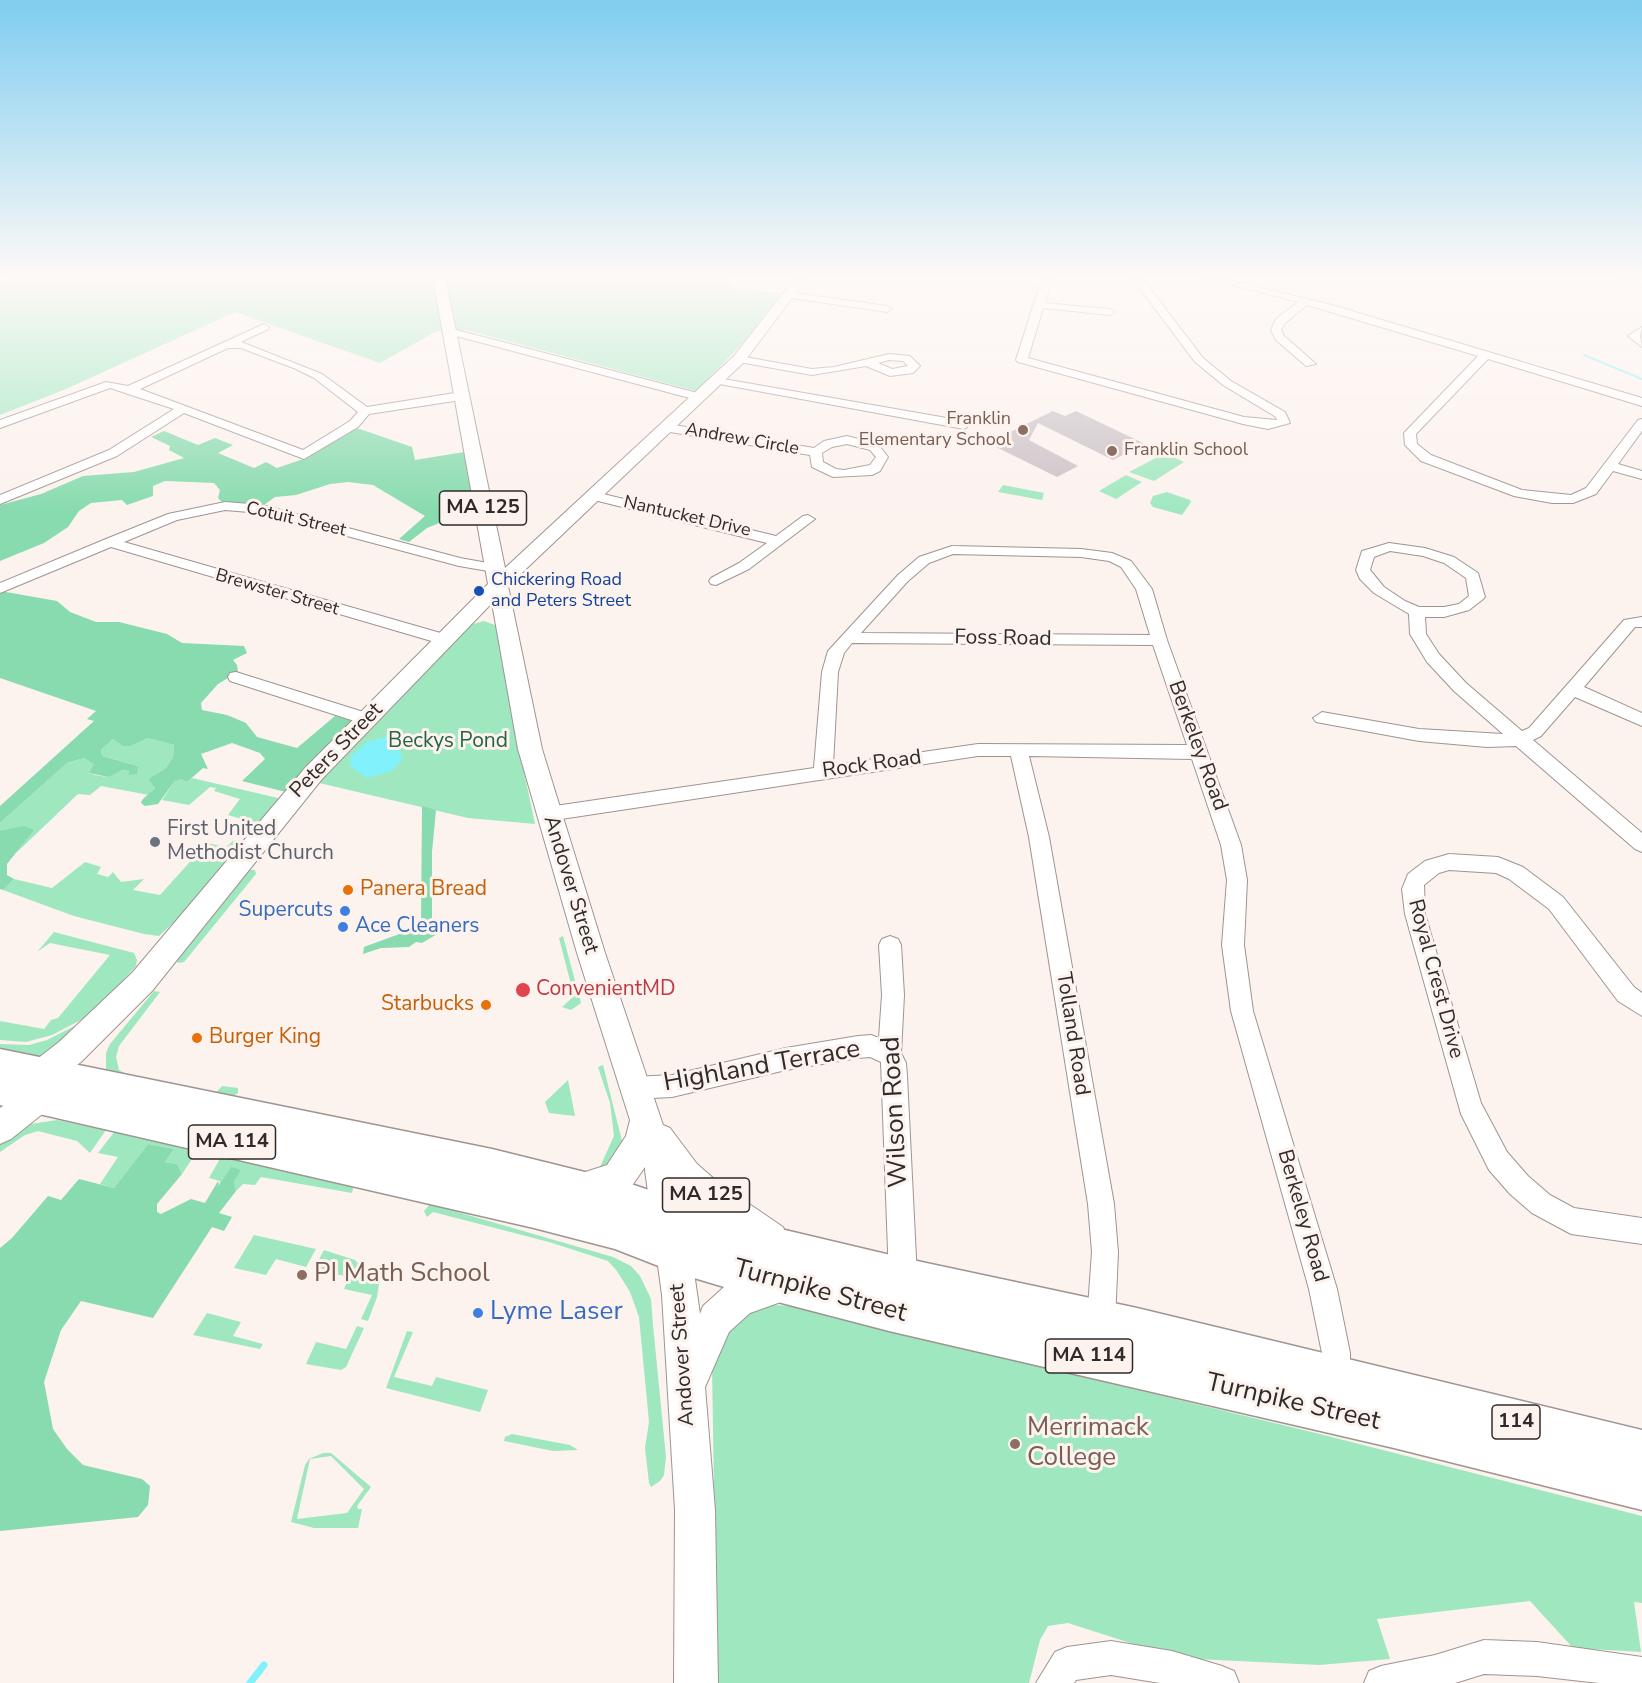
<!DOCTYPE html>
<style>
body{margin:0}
canvas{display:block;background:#fcf2ee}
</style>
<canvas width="1642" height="1683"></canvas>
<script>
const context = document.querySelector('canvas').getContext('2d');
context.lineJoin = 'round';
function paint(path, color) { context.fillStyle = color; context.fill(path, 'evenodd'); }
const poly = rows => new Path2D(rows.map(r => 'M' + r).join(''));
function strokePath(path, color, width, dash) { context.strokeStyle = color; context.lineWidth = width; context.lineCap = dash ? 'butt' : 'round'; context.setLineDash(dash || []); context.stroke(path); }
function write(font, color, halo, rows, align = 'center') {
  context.font = font + ' "Nunito Sans",sans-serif'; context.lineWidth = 6; context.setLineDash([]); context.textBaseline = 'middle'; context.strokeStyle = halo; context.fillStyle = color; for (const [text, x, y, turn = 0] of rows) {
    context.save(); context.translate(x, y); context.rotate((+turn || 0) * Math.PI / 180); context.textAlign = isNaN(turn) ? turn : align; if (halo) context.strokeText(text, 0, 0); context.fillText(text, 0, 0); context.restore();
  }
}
const green = poly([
 [17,278,727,278,736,290,782,293,741,345,696,391,466,330,437,331,380,363,235,312,66,389,0,415,0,284],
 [1165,453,1184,462,1154,481,1129,472],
 [1126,475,1142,482,1116,499,1099,491],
 [1003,485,1044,493,1042,500,998,492],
 [1167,492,1190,500,1191,502,1182,515,1153,507,1150,503,1153,496],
 [484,621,495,625,498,629,509,701,535,824,468,818,315,782,470,625],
 [148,738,174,745,173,757,166,768,148,779,155,787,149,795,101,786,90,795,78,794,16,853,33,830,0,831,0,823,67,763,84,758,95,764,89,773,95,775,107,777,123,770,129,771,128,775,138,766,102,756,101,750,113,739,124,746,131,746],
 [192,778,278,798,279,800,261,821,248,827,245,826,248,821,228,815,240,799,214,791,216,788,210,787,189,805,162,800,174,782,181,779,187,782],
 [234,840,240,840,242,845,177,923,173,923,159,936,144,934,74,916,3,890,14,879,52,888,85,862,101,867,97,874,108,877,113,872,121,882,144,879,133,890,160,895,207,843,226,847],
 [248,870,255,870,256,874,184,962,178,963,177,960,223,897],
 [54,932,134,953,137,960,136,966,94,1013,75,1023,52,1035,26,1042,0,1040,0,1021,44,1029,51,1020,58,1018,110,955,50,943,37,952],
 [563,936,581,1003,571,1010,562,1007,574,996,559,938],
 [154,991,160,992,119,1046,116,1057,119,1070,135,1079,214,1095,222,1086,238,1088,238,1093,226,1100,219,1100,118,1080,106,1071,106,1053,110,1044],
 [96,1015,43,1058,0,1056,0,1044,29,1045,47,1040],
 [603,1065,622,1141,609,1167,599,1169,614,1136,610,1103,598,1067],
 [568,1080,575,1116,549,1113,545,1102],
 [57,1120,106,1130,90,1153,77,1141,38,1131,25,1135,0,1152,0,1140,31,1124],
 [115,1131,192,1149,196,1153,182,1174,177,1164,165,1162,174,1149,148,1144,114,1188,100,1184,118,1157,98,1153],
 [222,1155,352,1185,353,1189,352,1193,261,1177,255,1185,243,1184,236,1191,234,1181,219,1186,220,1181,209,1178],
 [430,1204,613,1257,631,1266,640,1276,651,1299,653,1325,666,1457,664,1475,660,1481,651,1487,649,1483,645,1448,649,1422,639,1317,630,1292,617,1271,608,1261,549,1242,433,1212,427,1217,424,1211],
 [254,1235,316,1249,306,1267,276,1259,266,1275,234,1268],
 [324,1250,355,1260,363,1269,380,1278,377,1297,368,1321,361,1319,372,1295,344,1289,349,1277,314,1269],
 [775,1305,790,1306,1320,1434,1642,1516,1642,1603,1634,1602,1641,1652,1573,1648,1530,1601,1377,1619,1390,1659,1319,1665,1177,1658,1068,1623,1048,1626,1040,1640,1029,1683,717,1683,712,1365,715,1346,737,1320,760,1307],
 [207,1313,241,1322,233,1336,263,1344,260,1349,193,1335],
 [357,1326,364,1328,346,1367,341,1370,306,1364,316,1342,346,1349],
 [407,1331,413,1332,394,1377,432,1386,436,1377,488,1390,480,1412,386,1388],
 [512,1434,570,1445,578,1450,553,1451,504,1441,505,1437],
 [323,1453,331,1453,371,1487,357,1506,358,1509,362,1509,358,1528,314,1528,291,1522,305,1465,309,1459],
 [331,1456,364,1489,347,1513,297,1519,310,1459]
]);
const forest = poly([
 [354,427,412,447,415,460,464,452,474,509,427,528,409,542,399,539,425,516,373,485,348,482,330,484,296,495,275,497,264,505,223,503,218,498,220,490,214,483,165,481,153,486,153,496,127,505,122,500,91,503,79,511,68,527,44,543,0,561,0,505,41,494,83,476,134,472,184,458,169,450,170,446,151,437,164,431,198,445,215,438,233,445,218,453,254,468,266,462,277,468,306,458],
 [0,591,57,601,70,612,96,622,119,622,167,634,182,643,244,646,247,653,233,660,237,665,238,672,218,684,201,703,202,710,227,715,246,723,257,737,297,748,335,716,354,721,286,792,242,781,265,759,260,753,232,743,201,754,208,769,203,768,187,782,181,779,174,782,158,804,145,806,141,803,142,800,155,788,148,779,166,768,173,757,174,745,148,738,131,746,123,746,113,739,101,750,102,756,138,766,137,774,128,775,129,771,123,770,108,777,89,773,94,764,84,758,67,763,0,823,0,806,94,721,87,719,96,711,0,678],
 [422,806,436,810,432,852,432,927,439,928,439,933,422,943,416,942,409,947,381,948,363,954,364,947,421,926],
 [24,826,34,830,7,864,7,875,14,879,3,890,0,889,0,831],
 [148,1144,174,1149,165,1162,177,1164,182,1174,157,1204,157,1212,161,1214,191,1199,205,1203,218,1181,219,1186,231,1167,241,1170,234,1181,236,1191,219,1213,232,1217,224,1231,212,1227,153,1318,81,1301,61,1330,44,1382,53,1429,67,1449,83,1465,142,1479,150,1486,148,1505,138,1517,0,1531,0,1248,12,1238,48,1196,61,1200,79,1179,114,1188]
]);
const water = poly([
 [388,736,394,739,403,758,392,771,367,778,350,766,351,756,367,742]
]);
const streamFar1 = poly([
 [1584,355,1642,379]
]);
const stream = poly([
 [250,1683,264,1665]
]);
const building = poly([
 [1053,411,1065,416,1076,411,1145,444,1113,460,1038,423,1029,440,1078,466,1057,477,996,447,1008,441,1000,437]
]);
const minor = poly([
 [1042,278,1052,278,1045,303,1110,309,1115,312,1110,315,1043,308,1028,358,1244,417,1277,420,1276,417,1223,385,1195,362,1132,278,1142,278,1203,358,1231,381,1285,412,1290,423,1268,429,1243,424,1018,362,1016,360,1042,278],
 [1206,278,1221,278,1332,305,1642,398,1642,406,1488,359,1416,434,1417,444,1431,455,1522,490,1571,495,1586,488,1638,420,1642,419,1642,431,1618,464,1642,471,1642,479,1613,471,1596,494,1573,503,1552,503,1514,496,1421,461,1405,445,1404,433,1478,356,1307,305,1285,323,1281,330,1284,336,1316,364,1306,366,1276,340,1271,330,1276,319,1298,302,1206,278],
 [1617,278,1642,280,1642,286,1619,280,1617,278],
 [788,292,887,306,892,309,887,312,785,297,783,295,788,292],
 [264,324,269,327,268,329,241,342,322,374,367,407,461,392,467,396,461,400,369,414,358,427,304,459,184,413,117,456,0,504,0,495,109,450,174,409,110,388,0,428,0,420,106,382,128,386,264,324],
 [228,348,241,348,296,369,314,378,358,412,350,421,303,450,140,389,228,348],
 [1642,327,1640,336,1642,347,1628,336,1642,327],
 [449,328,705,395,707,397,701,401,445,333,445,329,449,328],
 [889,354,910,356,920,366,913,373,890,376,866,366,812,375,739,362,733,359,739,356,812,369,834,367,889,354],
 [889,360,903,361,908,366,892,369,878,363,889,360],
 [718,378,964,421,970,425,964,429,714,383,714,379,718,378],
 [668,424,814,448,824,441,847,436,878,444,888,457,880,471,872,475,833,477,812,467,810,455,664,431,662,428,668,424],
 [847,444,870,450,876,457,870,465,844,470,836,469,823,462,822,453,832,447,847,444],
 [595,492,776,536,803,516,808,515,815,519,749,569,716,585,711,584,709,581,711,578,739,563,767,543,590,499,590,493,595,492],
 [225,502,262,505,460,558,499,565,501,568,494,572,459,566,261,513,225,510,177,520,124,542,451,636,453,640,451,644,445,645,111,547,0,593,0,583,106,539,168,514,225,502],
 [1389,543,1425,548,1454,557,1478,573,1485,597,1482,600,1469,610,1444,617,1425,617,1426,634,1439,654,1466,683,1522,731,1529,728,1624,620,1642,617,1642,627,1635,627,1584,687,1642,713,1642,726,1575,697,1541,736,1533,740,1642,833,1642,852,1635,849,1516,746,1487,747,1419,741,1316,722,1313,718,1322,712,1419,729,1503,734,1454,691,1427,662,1410,634,1409,614,1374,593,1360,579,1356,570,1362,551,1389,543],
 [1390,551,1423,556,1444,563,1466,578,1469,596,1459,604,1444,607,1419,607,1405,601,1384,587,1370,570,1374,557,1390,551],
 [952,546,1081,549,1112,553,1131,561,1152,589,1167,640,1241,845,1247,880,1244,945,1253,1011,1337,1289,1350,1353,1350,1378,1346,1388,1336,1392,1326,1388,1322,1378,1322,1353,1309,1289,1231,1011,1222,945,1227,880,1221,845,1192,759,1029,756,1049,837,1114,1204,1118,1252,1115,1321,1111,1331,1101,1335,1091,1331,1087,1321,1092,1252,1088,1204,1029,837,1011,756,978,756,548,821,541,819,538,814,541,809,548,807,814,768,822,672,828,651,898,575,919,557,952,546],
 [953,554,1081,557,1109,561,1121,567,1136,589,1150,635,861,633,908,581,929,563,953,554],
 [852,643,1153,645,1187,745,978,744,833,765,838,672,844,653,852,643],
 [236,672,373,715,376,719,367,725,230,681,228,677,230,673,236,672],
 [1449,854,1498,857,1523,867,1563,897,1634,987,1642,993,1642,1016,1618,1001,1549,909,1509,879,1496,873,1449,870,1439,873,1424,885,1425,914,1481,1103,1507,1152,1528,1176,1550,1195,1574,1208,1642,1218,1642,1244,1571,1234,1532,1213,1510,1194,1489,1170,1461,1114,1405,914,1402,889,1408,874,1425,861,1449,854],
 [890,936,898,939,901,945,904,995,901,1053,906,1063,907,1076,917,1278,913,1288,903,1292,893,1288,889,1278,881,1062,870,1057,858,1058,786,1070,672,1097,634,1099,626,1096,622,1088,626,1080,634,1077,672,1075,786,1048,858,1036,871,1035,879,1038,882,995,879,945,882,939,890,936],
 [1484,1640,1537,1642,1642,1657,1642,1683,1599,1683,1537,1676,1484,1674,1455,1683,1364,1683,1369,1671,1381,1666,1435,1655,1484,1640],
 [1111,1641,1172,1651,1222,1666,1234,1671,1239,1683,1160,1683,1111,1675,1076,1680,1074,1683,1036,1683,1055,1652,1067,1647,1111,1641]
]);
const major = poly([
 [433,278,445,278,505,568,734,356,795,278,807,278,744,362,508,586,542,749,605,953,663,1125,670,1128,697,1164,720,1184,783,1227,788,1239,783,1251,771,1256,759,1251,683,1196,700,1314,703,1306,724,1287,757,1272,782,1266,795,1271,800,1284,795,1297,750,1313,729,1332,705,1387,715,1510,718,1683,674,1683,675,1510,662,1295,645,1170,645,1167,629,1190,582,1206,570,1201,565,1189,570,1177,607,1165,626,1136,630,1120,577,953,518,749,492,603,322,779,152,991,81,1062,48,1086,55,1097,50,1108,11,1139,0,1144,0,1108,34,1084,28,1073,32,1063,59,1042,132,973,306,767,488,584,433,278]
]);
const highway = poly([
 [0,1049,492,1149,625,1182,726,1216,903,1258,1137,1308,1642,1430,1642,1510,1394,1448,889,1331,751,1295,674,1272,615,1249,534,1228,0,1105,0,1049]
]);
const markers = [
 [1023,430,6,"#8d6e63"],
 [1112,451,6,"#8d6e63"],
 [479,591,6,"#1a4fb4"],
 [155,842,6,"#6b7280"],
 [348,890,6,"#e8710a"],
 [345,911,6,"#3f7fe0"],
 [343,927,6,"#3f7fe0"],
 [523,990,8,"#e0444e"],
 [486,1005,6,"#e8710a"],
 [197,1038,6,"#e8710a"],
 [302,1275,6,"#8d6e63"],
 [478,1313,6,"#3f7fe0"],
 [1015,1444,6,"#8d6e63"]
];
const farEducationnames = [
 ["Franklin",1011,420],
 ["Elementary School",1011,441],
 ["Franklin School",1124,451,"left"]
];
const farStreetnames = [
 ["Andrew Circle",742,440,10],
 ["Nantucket Drive",687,517,13],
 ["Cotuit Street",296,520,13],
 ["Brewster Street",277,593,16]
];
const farTransitnames = [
 ["Chickering Road",491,581],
 ["and Peters Street",491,602]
];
const shields = [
 [483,508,87],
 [232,1142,87],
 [706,1195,87],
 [1089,1356,87],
 [1516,1422,48]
];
const shieldNames = [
 ["MA 125",483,508],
 ["MA 114",232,1142],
 ["MA 125",706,1195],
 ["MA 114",1089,1356],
 ["114",1516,1422]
];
const streetNames = [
 ["Foss Road",1003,639,1],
 ["Berkeley Road",1197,746,70],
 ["Peters Street",337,751,-46],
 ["Rock Road",872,765,-8],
 ["Andover Street",570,885,73],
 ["Royal Crest Drive",1435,979,75],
 ["Tolland Road",1072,1034,81],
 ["Berkeley Road",1302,1216,74],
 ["Andover Street",683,1355,-94]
];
const parkNames = [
 ["Beckys Pond",448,742]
];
const worshipNames = [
 ["First United",167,830],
 ["Methodist Church",167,854]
];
const foodNames = [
 ["Panera Bread",360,890],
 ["Starbucks",474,1005,"right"],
 ["Burger King",209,1038]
];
const shopNames = [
 ["Supercuts",333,911],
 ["Ace Cleaners",355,927,"left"]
];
const healthNames = [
 ["ConvenientMD",536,990]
];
const nearStreetnames = [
 ["Highland Terrace",762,1067,-10],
 ["Wilson Road",896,1112,-93],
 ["Turnpike Street",820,1292,15],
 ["Turnpike Street",1293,1403,13]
];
const nearEducationnames = [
 ["PI Math School",314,1275],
 ["Merrimack",1027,1429],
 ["College",1027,1459]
];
const nearShopnames = [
 ["Lyme Laser",490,1313]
];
paint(green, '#9fe8bf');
paint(forest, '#87dbae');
paint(water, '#81f2fc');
strokePath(streamFar1, '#81f2fc', 2);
strokePath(stream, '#81f2fc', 7);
paint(building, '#cac1c6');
strokePath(minor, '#9e9592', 2);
strokePath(major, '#9e9592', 2);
strokePath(highway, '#9e9592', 3);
paint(minor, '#fff');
paint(major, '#fff');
paint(highway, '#fff');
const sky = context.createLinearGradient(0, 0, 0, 513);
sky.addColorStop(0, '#7fcdf0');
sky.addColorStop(0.54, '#fef9f7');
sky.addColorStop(1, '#fef9f700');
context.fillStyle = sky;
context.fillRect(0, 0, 1642, 513);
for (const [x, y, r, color] of markers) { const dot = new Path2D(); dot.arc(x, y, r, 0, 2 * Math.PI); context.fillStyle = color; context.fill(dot); strokePath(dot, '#fcf2ee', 2); }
write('18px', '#785e54', '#fcf2ee', farEducationnames, 'right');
write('18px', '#2f2b2a', '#fcf2ee', farStreetnames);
write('18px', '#164399', '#fcf2ee', farTransitnames, 'left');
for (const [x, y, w] of shields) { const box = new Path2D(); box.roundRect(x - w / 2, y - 17, w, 34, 4.5); context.fillStyle = '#fcf2ee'; context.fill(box); strokePath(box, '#2f2b2a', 1.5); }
write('bold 20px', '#2f2b2a', null, shieldNames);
write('21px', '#2f2b2a', '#fcf2ee', streetNames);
write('21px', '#266345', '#fcf2ee', parkNames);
write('21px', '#5b616d', '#fcf2ee', worshipNames, 'left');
write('21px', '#c56008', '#fcf2ee', foodNames, 'left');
write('21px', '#366cbe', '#fcf2ee', shopNames, 'right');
write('21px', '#be3a42', '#fcf2ee', healthNames, 'left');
write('26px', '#2f2b2a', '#fcf2ee', nearStreetnames);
write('26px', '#785e54', '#fcf2ee', nearEducationnames, 'left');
write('26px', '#366cbe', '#fcf2ee', nearShopnames, 'left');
</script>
